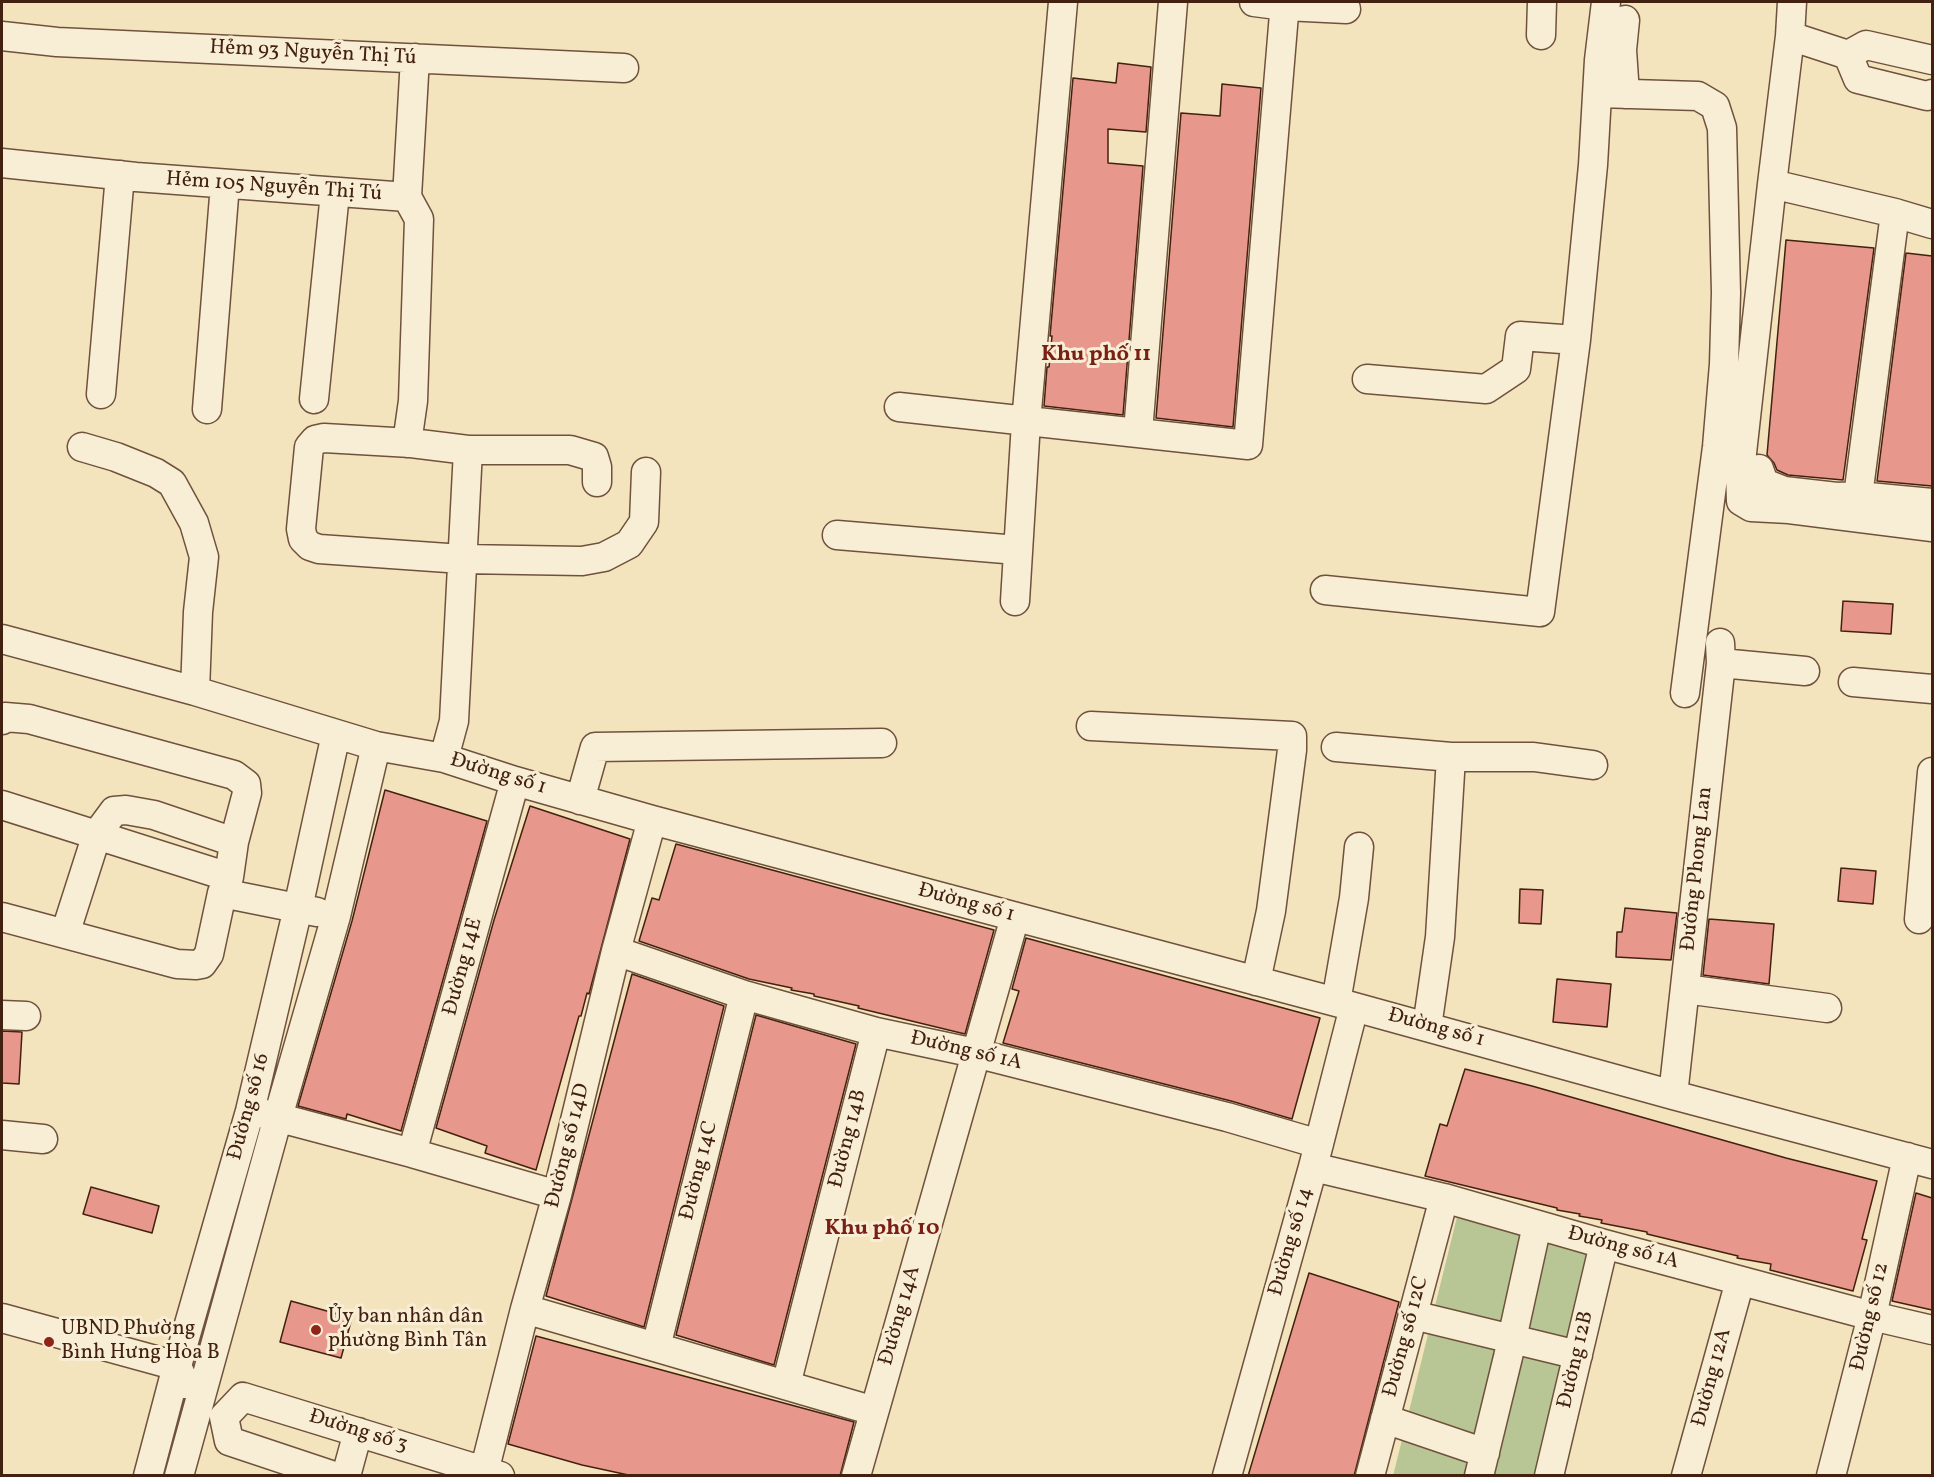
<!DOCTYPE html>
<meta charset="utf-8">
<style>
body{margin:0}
#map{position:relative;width:1934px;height:1477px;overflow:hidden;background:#f4e4be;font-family:Vollkorn,serif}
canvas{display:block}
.frame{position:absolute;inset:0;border:3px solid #432110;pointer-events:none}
</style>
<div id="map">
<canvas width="1934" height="1477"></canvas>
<div class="frame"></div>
</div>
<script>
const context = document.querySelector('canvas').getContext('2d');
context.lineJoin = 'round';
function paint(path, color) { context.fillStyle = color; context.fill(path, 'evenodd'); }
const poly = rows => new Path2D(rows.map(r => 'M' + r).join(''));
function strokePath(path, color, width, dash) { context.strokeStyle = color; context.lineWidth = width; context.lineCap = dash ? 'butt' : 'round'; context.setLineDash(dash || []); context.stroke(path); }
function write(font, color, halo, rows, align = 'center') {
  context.font = font + ' Vollkorn,serif'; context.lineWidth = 6; context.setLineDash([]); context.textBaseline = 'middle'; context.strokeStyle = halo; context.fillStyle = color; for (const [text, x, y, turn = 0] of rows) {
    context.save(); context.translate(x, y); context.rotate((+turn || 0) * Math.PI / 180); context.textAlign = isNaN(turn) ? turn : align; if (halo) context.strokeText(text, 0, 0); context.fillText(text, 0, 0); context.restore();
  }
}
const green = poly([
 [1457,1217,1467,1217,1592,1247,1541,1475,1393,1476]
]);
const building = poly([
 [1118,63,1151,67,1146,132,1108,129,1108,163,1143,166,1123,415,1044,406,1047,367,1049,367,1052,336,1050,336,1073,78,1116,83,1118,63],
 [1222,84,1261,88,1233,427,1156,418,1181,113,1220,116,1222,84],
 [1786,240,1874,248,1843,480,1788,475,1777,470,1774,463,1767,455,1786,240],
 [1906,253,1932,256,1932,486,1877,481,1906,253],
 [1843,601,1893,604,1891,634,1841,631,1843,601],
 [385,790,487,821,401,1131,347,1114,346,1119,298,1106,352,921,385,790],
 [530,806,630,839,589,994,587,993,581,1016,579,1016,536,1170,485,1153,487,1146,436,1128,494,920,530,806],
 [676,844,994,930,965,1034,858,1008,859,1006,814,996,814,994,791,990,792,988,749,979,639,941,652,898,659,900,676,844],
 [1841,868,1876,871,1873,904,1838,901,1841,868],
 [1520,889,1543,890,1541,924,1519,923,1520,889],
 [1625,908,1677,913,1671,960,1616,957,1617,932,1622,932,1625,908],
 [1709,919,1774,924,1769,984,1703,975,1709,919],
 [1026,938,1320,1018,1292,1119,1231,1101,1003,1043,1019,991,1012,989,1026,938],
 [632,974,724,1006,644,1327,546,1296,632,974],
 [1557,979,1611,984,1607,1027,1553,1022,1557,979],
 [756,1015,856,1044,774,1365,676,1335,756,1015],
 [2,1031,22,1032,19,1084,2,1083,2,1031],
 [1465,1069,1532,1086,1786,1158,1877,1181,1862,1239,1867,1240,1853,1291,1770,1270,1771,1264,1737,1258,1738,1256,1647,1234,1647,1232,1601,1223,1602,1220,1579,1216,1580,1214,1557,1210,1557,1208,1425,1176,1440,1124,1447,1126,1465,1069],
 [91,1187,159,1206,152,1233,83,1214,91,1187],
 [1916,1193,1932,1198,1932,1310,1892,1301,1916,1193],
 [1309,1273,1399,1302,1354,1476,1248,1476,1309,1273],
 [291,1301,352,1318,341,1358,280,1342,291,1301],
 [536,1336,854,1422,840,1476,633,1476,582,1465,508,1444,536,1336]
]);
const minor = poly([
 [1254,2,1285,6,1346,9],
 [1792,2,1790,36,1772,184,1740,471,1741,501,1751,507,1789,509,1932,527],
 [1541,35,1542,2],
 [2,36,57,42,624,68],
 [1790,36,1848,55,1858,79,1927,96,1932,94],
 [1848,55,1866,45,1932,60],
 [1598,93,1698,96,1715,106,1722,128,1726,293,1724,364,1717,447,1685,693],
 [1625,94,1622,50,1625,20],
 [2,163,136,177,407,197,415,58],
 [1772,184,1895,213,1932,224],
 [407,197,419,219,413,401,407,443],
 [1367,379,1486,389,1516,369,1520,336,1576,340],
 [101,394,120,175],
 [314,399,335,193],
 [899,407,1248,445,1285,2],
 [207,409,225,184],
 [1138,432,1173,2],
 [82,447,116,457,156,473,172,483,194,523,204,557,198,612,195,691],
 [1759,469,1764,483,1784,491,1837,497,1858,496,1932,503],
 [597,482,597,467,594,457,570,450,468,450,411,443,324,438,315,440,309,447,301,529,303,539,310,546,319,549,462,559,582,561,604,557,629,544,644,522,646,472],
 [1858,496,1895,213],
 [837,535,1017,550],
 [1325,590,1540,612,1576,340,1593,165,1599,60,1606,2],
 [1015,601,1026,422,1063,2],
 [2,639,195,691,376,746,444,758,515,781,652,820,1336,1002,1673,1095,1932,1164],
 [1721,663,1805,671],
 [1853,682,1932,689],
 [2,720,5,717,29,719,234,775,246,784,247,793,234,842,229,877],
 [1091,726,1292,736,1292,750,1271,911,1256,981],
 [1336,747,1451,757,1534,757,1593,765],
 [444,758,454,721,468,450],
 [580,800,595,747,882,743],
 [2,805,229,877,222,893,317,912],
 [2,917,177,964,196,965,202,964,209,954,222,893],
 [1919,919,1932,772],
 [65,934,97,834,114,811,126,810,154,815,234,842],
 [616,951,744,995,876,1032,975,1053,1227,1117,1319,1144],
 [1685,989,1827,1008],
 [1336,1002,1354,898,1359,847],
 [2,1015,26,1016],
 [1427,1027,1440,937,1451,757],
 [1673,1095,1721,663,1720,643],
 [261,1113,412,1153,557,1195],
 [2,1135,43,1139],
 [412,1153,515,781],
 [1313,1167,1444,1198,1604,1244,1872,1316,1932,1330],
 [525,1309,874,1411],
 [1413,1315,1578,1355],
 [2,1318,177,1366,185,1384],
 [656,1347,744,995],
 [786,1385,876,1032],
 [224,1417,243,1397,500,1476],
 [224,1417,229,1441,334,1476],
 [1385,1419,1485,1453],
 [148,1476,177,1366,250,1111,298,908,336,734],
 [179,1476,278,1117,336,916,376,746],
 [346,1476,358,1432],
 [483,1476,525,1309,557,1195,616,951,652,820],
 [856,1476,1015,917],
 [1227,1476,1313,1167,1354,1007],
 [1370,1476,1444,1198],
 [1479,1476,1508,1357,1537,1225],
 [1549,1476,1604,1244],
 [1686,1476,1740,1281],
 [1831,1476,1872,1316,1907,1157]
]);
const markers = [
 [316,1330,6,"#8f2418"],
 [49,1342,6,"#8f2418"]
];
const streetNames = [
 ["Hẻm 93 Nguyễn Thị Tú",313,54,3],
 ["Hẻm 105 Nguyễn Thị Tú",274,188,4],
 ["Đường số 1",498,775,17],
 ["Đường Phong Lan",1698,869,-84],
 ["Đường số 1",966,904,15],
 ["Đường 14E",464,967,-75],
 ["Đường số 1",1436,1029,15],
 ["Đường số 1A",966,1052,13],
 ["Đường số 16",250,1107,-75],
 ["Đường 14B",849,1139,-76],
 ["Đường số 14D",569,1146,-76],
 ["Đường 14C",700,1171,-76],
 ["Đường số 14",1292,1242,-74],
 ["Đường số 1A",1623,1249,15],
 ["Đường 14A",901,1316,-74],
 ["Đường số 12",1871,1317,-77],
 ["Đường số 12C",1407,1337,-75],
 ["Đường 12B",1577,1360,-77],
 ["Đường 12A",1713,1378,-75],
 ["Đường số 3",358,1432,17]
];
const poiNames = [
 ["Ủy ban nhân dân",328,1318],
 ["phường Bình Tân",328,1342],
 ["UBND Phường",61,1330],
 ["Bình Hưng Hòa B",61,1354]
];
const neighbourhoodNames = [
 ["Khu phố 11",1096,356],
 ["Khu phố 10",882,1230]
];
paint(green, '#b8c594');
paint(building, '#e7978b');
strokePath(building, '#432110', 1.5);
strokePath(minor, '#6f523c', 31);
strokePath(minor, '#f8edd5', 28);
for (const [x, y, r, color] of markers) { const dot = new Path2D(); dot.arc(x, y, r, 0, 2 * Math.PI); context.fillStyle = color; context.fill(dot); strokePath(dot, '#f8edd5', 2); }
write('21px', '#432110', '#f8edd5', streetNames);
write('21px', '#432110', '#f8edd5', poiNames, 'left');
write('bold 22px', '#7a1f14', '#f8edd5', neighbourhoodNames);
</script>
